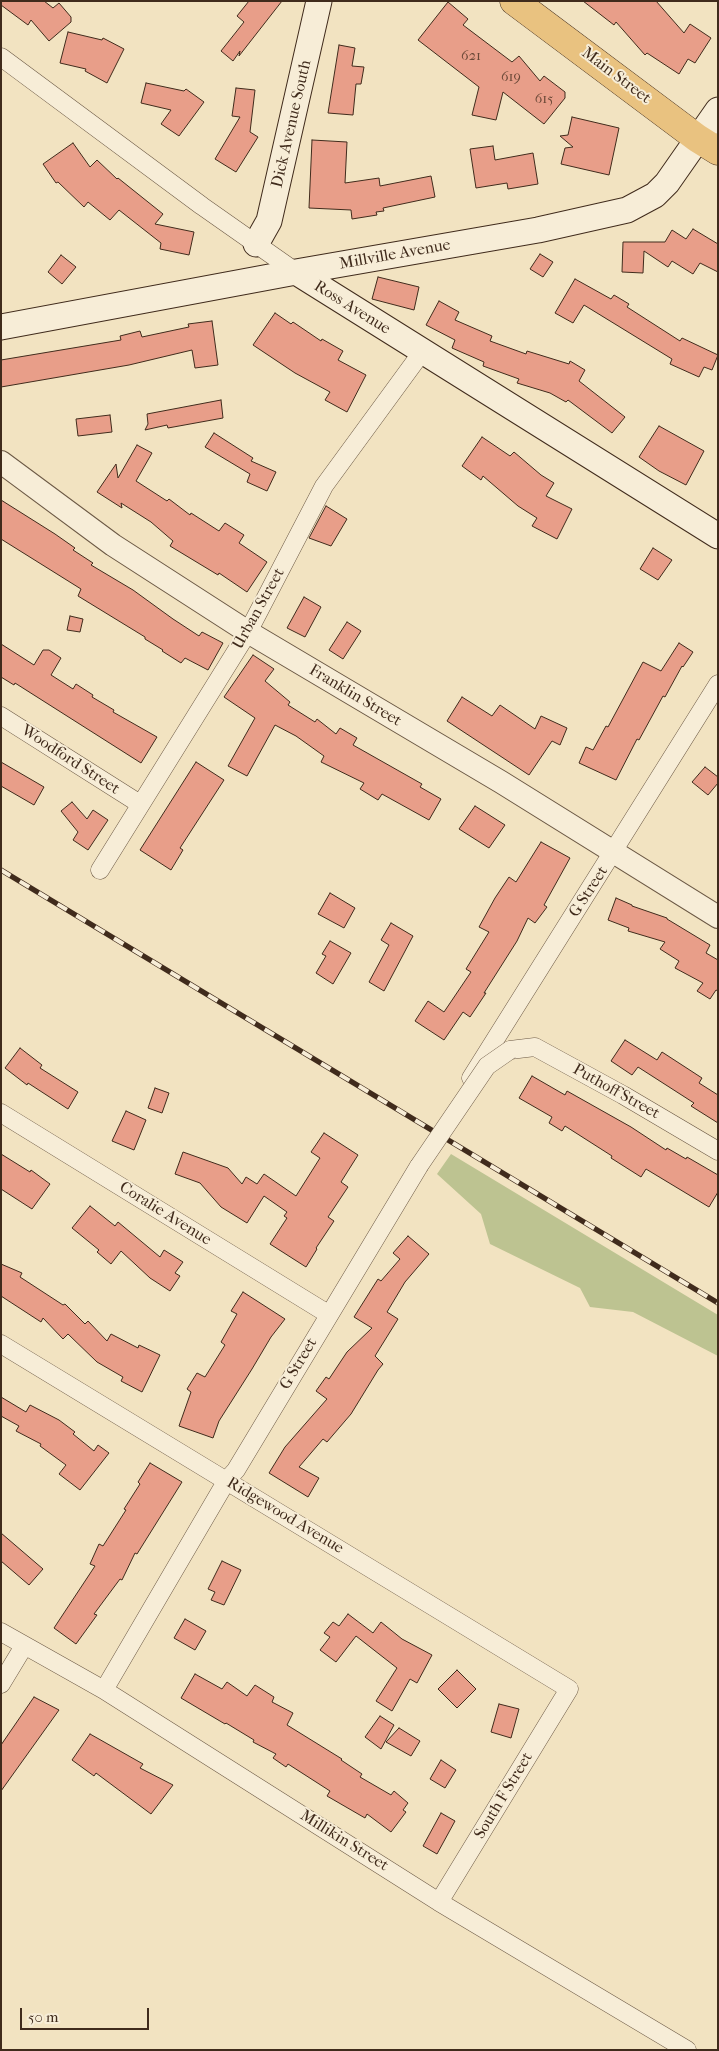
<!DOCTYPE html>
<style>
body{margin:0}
#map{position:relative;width:719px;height:2051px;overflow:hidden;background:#f2e3c1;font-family:"IM FELL French Canon",serif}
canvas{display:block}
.frame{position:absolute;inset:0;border:2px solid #402b1c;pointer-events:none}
.scale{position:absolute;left:20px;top:2008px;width:129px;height:22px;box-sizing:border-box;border:2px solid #402b1c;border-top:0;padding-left:6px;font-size:15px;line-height:18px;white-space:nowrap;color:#402b1c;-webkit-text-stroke:4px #f7edd7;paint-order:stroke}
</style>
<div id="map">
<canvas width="719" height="2051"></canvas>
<div class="frame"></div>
<div class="scale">50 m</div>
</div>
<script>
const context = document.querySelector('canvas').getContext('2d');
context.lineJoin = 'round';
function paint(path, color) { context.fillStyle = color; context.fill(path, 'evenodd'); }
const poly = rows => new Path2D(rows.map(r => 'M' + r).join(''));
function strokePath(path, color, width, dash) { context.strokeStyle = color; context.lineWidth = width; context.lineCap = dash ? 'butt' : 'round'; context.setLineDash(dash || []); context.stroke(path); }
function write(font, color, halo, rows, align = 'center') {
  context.font = font + ' "IM FELL French Canon",serif'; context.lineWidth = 4; context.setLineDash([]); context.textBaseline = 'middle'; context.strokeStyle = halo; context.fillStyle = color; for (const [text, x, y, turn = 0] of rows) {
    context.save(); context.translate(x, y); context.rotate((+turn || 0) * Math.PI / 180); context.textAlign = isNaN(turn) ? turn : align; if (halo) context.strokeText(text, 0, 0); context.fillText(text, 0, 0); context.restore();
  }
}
const green = poly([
 [451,1154,718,1315,718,1356,633,1312,590,1307,580,1288,490,1244,481,1214,437,1174]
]);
const building = poly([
 [1,1,44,1,53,8,59,3,71,17,71,22,49,41,31,20,28,25,1,5,1,1],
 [249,1,282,1,239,56,240,51,233,61,221,51,244,22,237,16,249,1],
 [583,1,656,1,684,33,690,24,711,38,695,63,688,59,679,74,647,53,645,55,616,22,614,25,583,1],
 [448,2,468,19,463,25,512,62,519,56,540,81,544,76,565,92,565,98,544,124,503,92,496,120,472,115,479,87,418,40,448,2],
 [68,32,102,40,103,38,124,49,107,83,85,71,86,69,60,63,68,32],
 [339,45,355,48,352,66,364,67,361,84,356,84,353,115,328,113,339,45],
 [146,83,184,91,186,89,204,102,179,136,161,124,171,110,141,103,146,83],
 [236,88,255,90,250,132,258,137,236,172,215,159,240,117,232,116,236,88],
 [572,117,619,128,609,175,561,164,565,148,573,147,560,136,568,135,572,117],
 [312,140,347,142,345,183,379,178,380,186,431,176,435,197,383,208,384,211,376,212,377,215,352,219,351,210,309,208,312,140],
 [73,143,90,167,97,160,117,179,118,178,163,214,155,224,194,232,189,255,160,249,161,243,119,210,110,220,88,202,84,207,58,182,56,183,43,164,73,143],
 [493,146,495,160,533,153,538,184,508,189,507,183,476,188,470,149,493,146],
 [693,229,718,244,718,272,700,263,693,274,672,261,668,267,644,251,643,273,622,272,623,242,665,242,672,230,686,239,693,229],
 [540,254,553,262,543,277,530,269,540,254],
 [61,255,76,267,62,284,48,272,61,255],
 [378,277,419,287,414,310,372,299,378,277],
 [575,279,611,299,614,295,629,304,627,307,680,341,682,338,718,355,712,370,704,367,699,377,670,364,672,359,584,305,573,323,555,313,575,279],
 [439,301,459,312,455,320,492,336,490,341,526,354,527,351,569,364,570,361,585,370,579,381,625,417,612,433,568,400,566,402,550,393,517,383,519,379,483,366,484,362,452,348,455,340,426,325,439,301],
 [275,313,291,324,293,322,321,341,322,339,343,351,338,360,366,375,347,412,325,400,330,392,295,373,253,345,275,313],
 [212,321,218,365,195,368,192,350,129,365,1,387,1,360,121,340,120,336,140,331,142,337,189,327,188,324,212,321],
 [221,400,223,418,168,428,167,425,145,430,148,424,147,414,221,400],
 [110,415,112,432,78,436,76,419,110,415],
 [659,426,704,451,686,485,659,471,639,457,659,426],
 [214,433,253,458,251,461,276,472,267,491,247,482,250,474,205,447,214,433],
 [482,437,510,456,514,452,541,475,554,483,546,496,572,509,557,539,532,526,537,518,518,506,483,476,481,480,462,466,482,437],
 [137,445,152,453,136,481,167,501,169,499,190,515,191,513,219,531,225,523,244,535,239,543,267,562,247,592,219,573,218,575,170,546,173,541,151,522,121,503,122,508,97,492,116,464,118,478,137,445],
 [1,500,55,534,75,548,73,550,93,563,91,565,133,590,173,619,199,636,202,632,223,643,208,670,185,658,181,663,162,651,163,650,145,639,145,637,78,596,81,589,1,539,1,500],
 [326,506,347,519,331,546,309,538,326,506],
 [653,548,672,560,658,580,640,569,653,548],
 [304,597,321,607,305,637,287,628,304,597],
 [70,616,83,619,80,632,67,630,70,616],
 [347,622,361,631,343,659,329,650,347,622],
 [679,643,693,652,683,667,682,666,665,697,663,696,639,740,637,739,616,780,579,763,586,747,593,750,606,726,608,727,643,662,661,671,679,643],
 [1,644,34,665,43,650,49,650,61,658,51,675,73,689,76,684,93,695,92,697,114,710,113,712,157,737,141,763,15,683,14,685,1,677,1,644],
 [253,655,274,669,265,681,290,702,288,705,315,722,317,719,336,734,340,728,357,738,353,745,422,784,420,787,441,799,429,820,382,794,378,800,360,789,364,783,321,762,324,756,296,736,275,725,247,776,228,766,255,718,224,697,253,655],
 [462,697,492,716,500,705,535,729,541,716,567,728,560,745,552,741,529,775,447,721,462,697],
 [1,762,44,787,34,805,1,786,1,762],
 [196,762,224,780,180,848,183,850,171,870,140,850,196,762],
 [705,767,718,777,718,783,708,795,692,782,705,767],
 [72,802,87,819,93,810,108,820,88,850,73,840,78,832,61,811,72,802],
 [475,806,505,825,489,848,459,829,475,806],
 [541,842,570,858,544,905,547,907,535,923,528,918,517,941,484,993,486,993,470,1017,463,1012,444,1040,415,1021,428,1001,444,1012,471,972,466,969,489,932,479,927,495,898,509,877,516,882,541,842],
 [330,893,355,908,344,928,318,914,330,893],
 [616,898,632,905,632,906,667,918,667,919,710,945,706,953,718,960,718,991,716,990,710,999,697,991,703,983,675,968,679,961,660,949,665,942,628,931,629,928,608,920,616,898],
 [391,923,413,936,384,991,369,982,389,945,381,940,391,923],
 [330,941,351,953,333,984,316,973,326,956,322,954,330,941],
 [625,1040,657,1060,662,1052,702,1078,699,1083,718,1095,718,1123,691,1106,694,1103,638,1067,632,1075,611,1061,625,1040],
 [20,1048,42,1065,40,1068,78,1092,68,1109,28,1083,27,1085,5,1068,20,1048],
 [532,1076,565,1095,567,1091,631,1127,666,1150,667,1148,686,1159,687,1157,718,1175,718,1192,709,1207,646,1169,641,1177,611,1158,612,1156,565,1126,562,1131,549,1123,552,1117,519,1098,532,1076],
 [155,1088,169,1093,162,1113,148,1108,155,1088],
 [126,1111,146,1120,134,1150,112,1141,126,1111],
 [324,1133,358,1155,341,1182,348,1187,328,1217,334,1221,316,1248,317,1249,306,1267,270,1244,287,1218,284,1216,287,1212,264,1196,247,1223,221,1207,200,1183,175,1174,183,1152,228,1168,242,1184,246,1177,257,1184,264,1174,296,1196,320,1158,311,1152,324,1133],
 [1,1154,30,1172,31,1170,50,1184,32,1209,1,1189,1,1154],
 [90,1206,115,1226,118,1222,160,1257,164,1250,183,1262,175,1273,180,1276,170,1291,150,1278,121,1251,111,1264,97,1252,99,1250,72,1228,90,1206],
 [408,1236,429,1254,405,1282,387,1312,398,1319,375,1356,383,1364,378,1370,351,1414,327,1442,323,1439,299,1467,319,1478,308,1497,269,1473,285,1447,327,1399,316,1391,326,1377,329,1379,347,1352,372,1328,354,1317,378,1279,381,1281,400,1259,393,1253,408,1236],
 [1,1264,22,1273,20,1277,63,1305,65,1304,85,1324,88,1321,107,1341,111,1334,138,1348,139,1345,160,1355,142,1392,121,1381,123,1377,97,1362,68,1334,63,1339,43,1318,41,1322,1,1296,1,1264],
 [243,1292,285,1319,271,1337,252,1369,219,1421,213,1438,179,1426,191,1392,187,1389,197,1373,205,1377,225,1345,221,1342,237,1314,231,1311,243,1292],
 [1,1397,26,1412,30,1405,59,1420,75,1432,73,1434,94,1451,98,1445,109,1453,80,1490,59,1474,66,1465,40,1446,41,1444,16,1431,19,1426,1,1416,1,1397],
 [150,1463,182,1482,137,1554,135,1553,122,1580,120,1579,94,1614,97,1615,76,1644,54,1628,95,1566,90,1564,99,1544,103,1546,126,1510,124,1509,140,1484,138,1482,150,1463],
 [1,1533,43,1569,29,1585,1,1561,1,1533],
 [222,1561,241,1570,224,1605,211,1600,215,1592,208,1589,222,1561],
 [348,1614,373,1633,381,1622,402,1639,432,1655,417,1683,410,1679,392,1711,376,1701,397,1668,356,1636,336,1662,320,1650,330,1637,324,1633,333,1622,339,1626,348,1614],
 [185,1619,206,1631,195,1650,174,1638,185,1619],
 [457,1670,476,1689,457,1708,438,1689,457,1670],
 [195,1674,222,1689,227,1682,247,1696,255,1685,274,1697,272,1702,293,1713,287,1725,342,1759,341,1760,362,1774,360,1777,391,1795,394,1791,408,1803,403,1810,406,1812,391,1832,367,1814,365,1818,327,1796,330,1791,288,1764,286,1767,273,1758,276,1754,253,1742,254,1740,226,1723,225,1724,181,1698,195,1674],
 [34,1697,59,1710,1,1791,1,1745,34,1697],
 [499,1704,519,1709,511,1738,491,1732,499,1704],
 [380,1716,394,1725,381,1749,365,1737,380,1716],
 [399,1728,420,1741,411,1756,386,1742,399,1728],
 [90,1734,143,1764,140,1768,173,1785,151,1814,96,1773,94,1776,72,1760,90,1734],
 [441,1760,456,1770,445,1788,430,1779,441,1760],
 [441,1813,455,1821,437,1854,423,1846,441,1813]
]);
const minor = poly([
 [1,57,202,206,296,272],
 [1,716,140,804],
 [100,870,248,632,324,486,422,352],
 [510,1050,535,1047,623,1095,718,1151],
 [471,1078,718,684],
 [1,1113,328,1314],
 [1,1344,569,1689,439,1902],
 [1,1632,104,1690,439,1902,687,2050],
 [1,1684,24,1646],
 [104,1690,227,1480,236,1470,419,1166]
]);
const tertiary = poly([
 [1,462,113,545,248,632,501,782,718,917]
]);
const secondary = poly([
 [256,244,269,221,319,1],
 [296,272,718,536],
 [1,327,296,272,538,230,627,210,655,195,667,183,718,110]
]);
const primary = poly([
 [514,1,697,138,718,151]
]);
const rail = poly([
 [1,870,718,1303]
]);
const minorBridge = poly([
 [419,1166,487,1066,510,1050]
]);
const numberNames = [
 ["621",471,57],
 ["619",511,78],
 ["615",544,100]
];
const streetNames = [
 ["Main Street",616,76,37],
 ["Dick Avenue South",292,124,-77],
 ["Millville Avenue",395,255,-10],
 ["Ross Avenue",352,308,32],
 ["Urban Street",259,609,-61],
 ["Franklin Street",355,696,31],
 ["Woodford Street",70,760,33],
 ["G Street",589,892,-57],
 ["Puthoff Street",616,1092,29],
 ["Coralie Avenue",165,1214,32],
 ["G Street",299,1364,-59],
 ["Ridgewood Avenue",285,1516,31],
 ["South F Street",504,1796,-59],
 ["Millikin Street",344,1841,32]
];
paint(green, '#bdc391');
paint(building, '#e89e89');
strokePath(building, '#402b1c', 1);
strokePath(minor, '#6c5945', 19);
strokePath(tertiary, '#6c5945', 24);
strokePath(secondary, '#402b1c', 27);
strokePath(primary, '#402b1c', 29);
strokePath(minor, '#f7edd7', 18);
strokePath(tertiary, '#f7edd7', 22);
strokePath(secondary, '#f7edd7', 25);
strokePath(primary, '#e9c280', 28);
strokePath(rail, '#402b1c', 5.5);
strokePath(rail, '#f7edd7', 4, [11]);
strokePath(minorBridge, '#6c5945', 19, []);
strokePath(minorBridge, '#f7edd7', 18);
write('14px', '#6a4837', null, numberNames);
write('16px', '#402b1c', '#f7edd7', streetNames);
</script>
